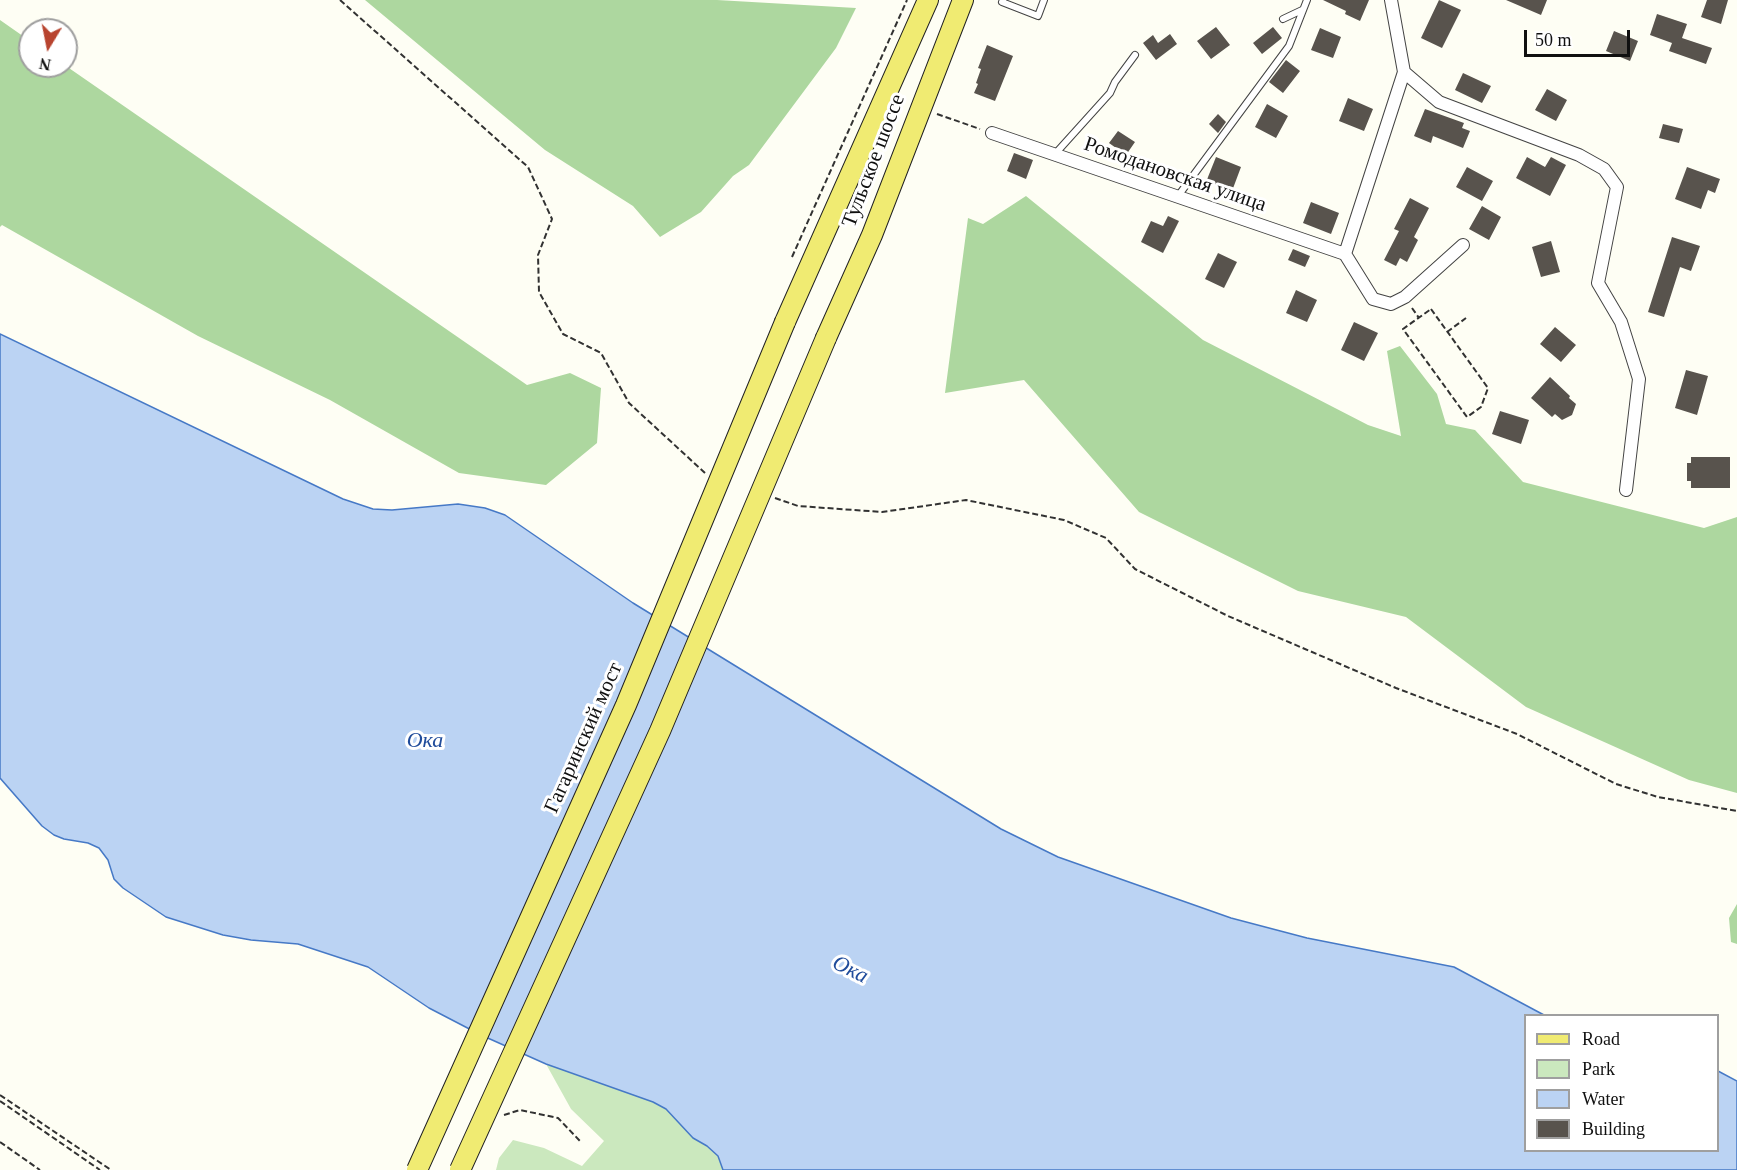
<!DOCTYPE html>
<meta charset="utf-8">
<style>
body{margin:0}
#map{position:relative;width:1737px;height:1170px;overflow:hidden;background:#fefef4;font-family:Georgia,serif}
canvas{display:block}
.legend{position:absolute;left:1524px;top:1014px;width:195px;height:138px;box-sizing:border-box;background:#fff;border:2px solid #9f9f9f;margin:0;padding:8px 10px;list-style:none;font-size:18px;color:#101010}
.legend li{display:flex;align-items:center;gap:12px;height:30px}
.legend b{width:30px;border:2px solid #9f9f9f}
.north{position:absolute;left:18px;top:18px;width:60px;height:60px;box-sizing:border-box;background:#fff;border:2px solid #9f9f9f;border-radius:50%;rotate:190deg;font-size:16px;font-weight:700;line-height:24px;text-align:center;color:#101010}
.north::after{content:'';display:block;margin:auto;width:21px;height:27px;background:#b8442f;clip-path:polygon(50% 0,100% 100%,50% 72%,0 100%)}
.scale{position:absolute;left:1524px;top:30px;width:106px;height:27px;box-sizing:border-box;border:3px solid #101010;border-top:0;padding-left:8px;font-size:18px;line-height:21px;white-space:nowrap;color:#101010;-webkit-text-stroke:4px #fff;paint-order:stroke}
</style>
<div id="map">
<canvas width="1737" height="1170"></canvas>
<ul class="legend">
<li><b style="height:8px;background:#f0eb72"></b>Road</li>
<li><b style="height:16px;background:#cbe8be"></b>Park</li>
<li><b style="height:16px;background:#bbd3f3"></b>Water</li>
<li><b style="height:16px;background:#58534d"></b>Building</li>
</ul>
<div class="north">N</div>
<div class="scale">50 m</div>
</div>
<script>
const context = document.querySelector('canvas').getContext('2d');
context.lineJoin = 'round';
function paint(path, color) { context.fillStyle = color; context.fill(path, 'evenodd'); }
const poly = rows => new Path2D(rows.map(r => 'M' + r).join(''));
function strokePath(path, color, width, dash) { context.strokeStyle = color; context.lineWidth = width; context.lineCap = dash ? 'butt' : 'round'; context.setLineDash(dash || []); context.stroke(path); }
function write(font, color, halo, rows, align = 'center') {
  context.font = font + ' Georgia,serif'; context.lineWidth = 6; context.setLineDash([]); context.textBaseline = 'middle'; context.strokeStyle = halo; context.fillStyle = color; for (const [text, x, y, turn = 0] of rows) {
    context.save(); context.translate(x, y); context.rotate((+turn || 0) * Math.PI / 180); context.textAlign = isNaN(turn) ? turn : align; if (halo) context.strokeText(text, 0, 0); context.fillText(text, 0, 0); context.restore();
  }
}
const green = poly([
 [546,1064,653,1102,666,1109,693,1138,707,1146,718,1156,723,1170,496,1170,499,1158,513,1140,544,1148,582,1166,604,1141,571,1109]
]);
const forest = poly([
 [365,0,717,0,856,8,836,48,749,165,733,176,701,212,660,237,633,206,545,150],
 [0,20,30,41,30,66,66,66,527,385,570,373,601,388,597,443,546,485,459,473,330,400,198,336,2,225,0,227],
 [1026,196,1203,340,1368,425,1401,436,1387,351,1400,346,1437,394,1446,424,1475,430,1523,482,1704,528,1737,517,1737,793,1689,780,1526,707,1406,617,1298,591,1139,512,1024,380,945,393,968,218,983,224],
 [1737,904,1737,944,1731,942,1729,918]
]);
const water = poly([
 [0,334,343,499,373,509,392,510,458,504,485,508,505,515,633,603,1001,829,1058,857,1231,918,1307,938,1454,967,1544,1015,1526,1016,1526,1150,1718,1150,1718,1071,1737,1081,1737,1170,723,1170,718,1156,707,1146,693,1138,666,1109,653,1102,546,1064,481,1035,429,1008,368,967,298,944,251,940,223,935,166,917,123,888,114,879,108,860,99,848,88,843,64,839,54,835,42,826,0,778,0,334]
]);
const building = poly([
 [1323,0,1369,0,1360,21,1345,14,1346,11],
 [1439,0,1461,10,1442,48,1421,38],
 [1506,0,1547,0,1541,15],
 [1707,0,1728,0,1721,24,1701,17],
 [1657,14,1687,24,1682,38,1712,48,1706,64,1669,51,1672,43,1650,35],
 [1216,27,1230,45,1211,59,1197,41],
 [1273,27,1282,38,1262,54,1253,43],
 [1320,28,1341,37,1333,58,1311,50],
 [1614,31,1638,41,1630,61,1606,51],
 [1170,34,1177,44,1156,60,1143,43,1153,35,1158,43],
 [987,45,1013,56,995,101,974,93,978,84,976,83,981,69,978,68],
 [1286,60,1300,71,1283,93,1269,82],
 [1463,73,1491,86,1482,103,1455,90],
 [1547,89,1567,100,1556,121,1535,110],
 [1348,98,1373,109,1364,131,1339,121],
 [1267,104,1288,116,1276,138,1255,127],
 [1425,109,1464,123,1462,128,1470,131,1463,148,1433,136,1431,143,1414,136],
 [1218,114,1226,122,1218,133,1209,124],
 [1663,124,1683,129,1679,143,1659,138],
 [1118,131,1135,142,1126,155,1109,143],
 [1014,153,1033,160,1026,179,1007,171],
 [1216,157,1241,167,1232,191,1206,182],
 [1527,157,1545,167,1551,157,1566,165,1550,196,1516,178],
 [1467,167,1493,181,1482,201,1456,187],
 [1687,167,1720,179,1715,193,1708,190,1701,209,1675,199],
 [1410,198,1429,208,1414,237,1418,240,1407,262,1400,258,1396,266,1384,260,1399,231,1394,229],
 [1311,202,1339,213,1331,234,1303,223],
 [1482,206,1501,217,1489,240,1469,229],
 [1168,216,1179,221,1163,253,1141,242,1151,221,1163,226],
 [1672,237,1700,246,1691,271,1680,267,1664,317,1648,312],
 [1551,241,1560,272,1541,277,1532,247],
 [1293,249,1310,256,1305,267,1288,260],
 [1218,253,1237,262,1224,288,1205,279],
 [1296,290,1317,300,1307,322,1286,313],
 [1354,322,1378,333,1364,361,1341,350],
 [1555,327,1576,345,1561,362,1540,344],
 [1686,370,1708,376,1697,415,1675,408],
 [1550,377,1570,396,1569,398,1576,404,1572,415,1562,420,1555,414,1552,417,1531,398],
 [1500,411,1529,420,1521,444,1492,434],
 [1691,457,1730,457,1730,488,1691,488,1691,481,1687,481,1687,463,1691,463]
]);
const path = poly([
 [340,0,528,167,552,219,538,255,539,292,563,334,601,353,629,403,705,473],
 [937,114,980,129],
 [792,257,907,0],
 [1412,308,1419,318],
 [1431,309,1488,388,1481,407,1467,417,1403,329,1431,309],
 [1447,332,1466,318],
 [775,498,798,506,882,512,966,500,1064,520,1106,538,1135,569,1228,616,1396,688,1517,734,1616,784,1658,797,1737,811],
 [0,1095,111,1170],
 [0,1101,100,1170],
 [504,1115,520,1110,558,1118,580,1141],
 [0,1142,40,1170]
]);
const lane = poly([
 [1003,0,1002,2,1038,16,1044,0],
 [1283,19,1302,10],
 [1055,154,1110,93,1115,82,1135,55],
 [1178,196,1289,46,1307,0]
]);
const street = poly([
 [1391,0,1404,72],
 [992,133,1345,254],
 [1463,245,1405,297,1391,304,1373,299,1345,254,1404,72,1439,102,1579,155,1604,169,1617,187,1598,283,1621,322,1639,379,1626,490]
]);
const primary = poly([
 [785,322,928,0],
 [826,338,872,235,963,0]
]);
const primaryBridge = poly([
 [417,1170,626,705,785,322],
 [460,1170,660,731,826,338]
]);
const streetNames = [
 ["Тульское шоссе",874,161,-69],
 ["Ромодановская улица",1175,175,19],
 ["Гагаринский мост",584,738,-66]
];
const waterNames = [
 ["Ока",425,741],
 ["Ока",850,970,26]
];
paint(green, '#cbe8be');
paint(forest, '#add79f');
paint(water, '#bbd3f3');
strokePath(water, '#4679c6', 1.5);
paint(building, '#58534d');
strokePath(lane, '#434343', 8);
strokePath(street, '#434343', 14);
strokePath(primary, '#212121', 22);
strokePath(path, '#323232', 2, [6, 3]);
strokePath(lane, '#fff', 6);
strokePath(street, '#fff', 12);
strokePath(primary, '#f0eb72', 20);
strokePath(primaryBridge, '#212121', 22, []);
strokePath(primaryBridge, '#f0eb72', 20);
write('21px', '#101010', '#fff', streetNames);
write('italic 22px', '#204c9b', '#fff', waterNames);
</script>
